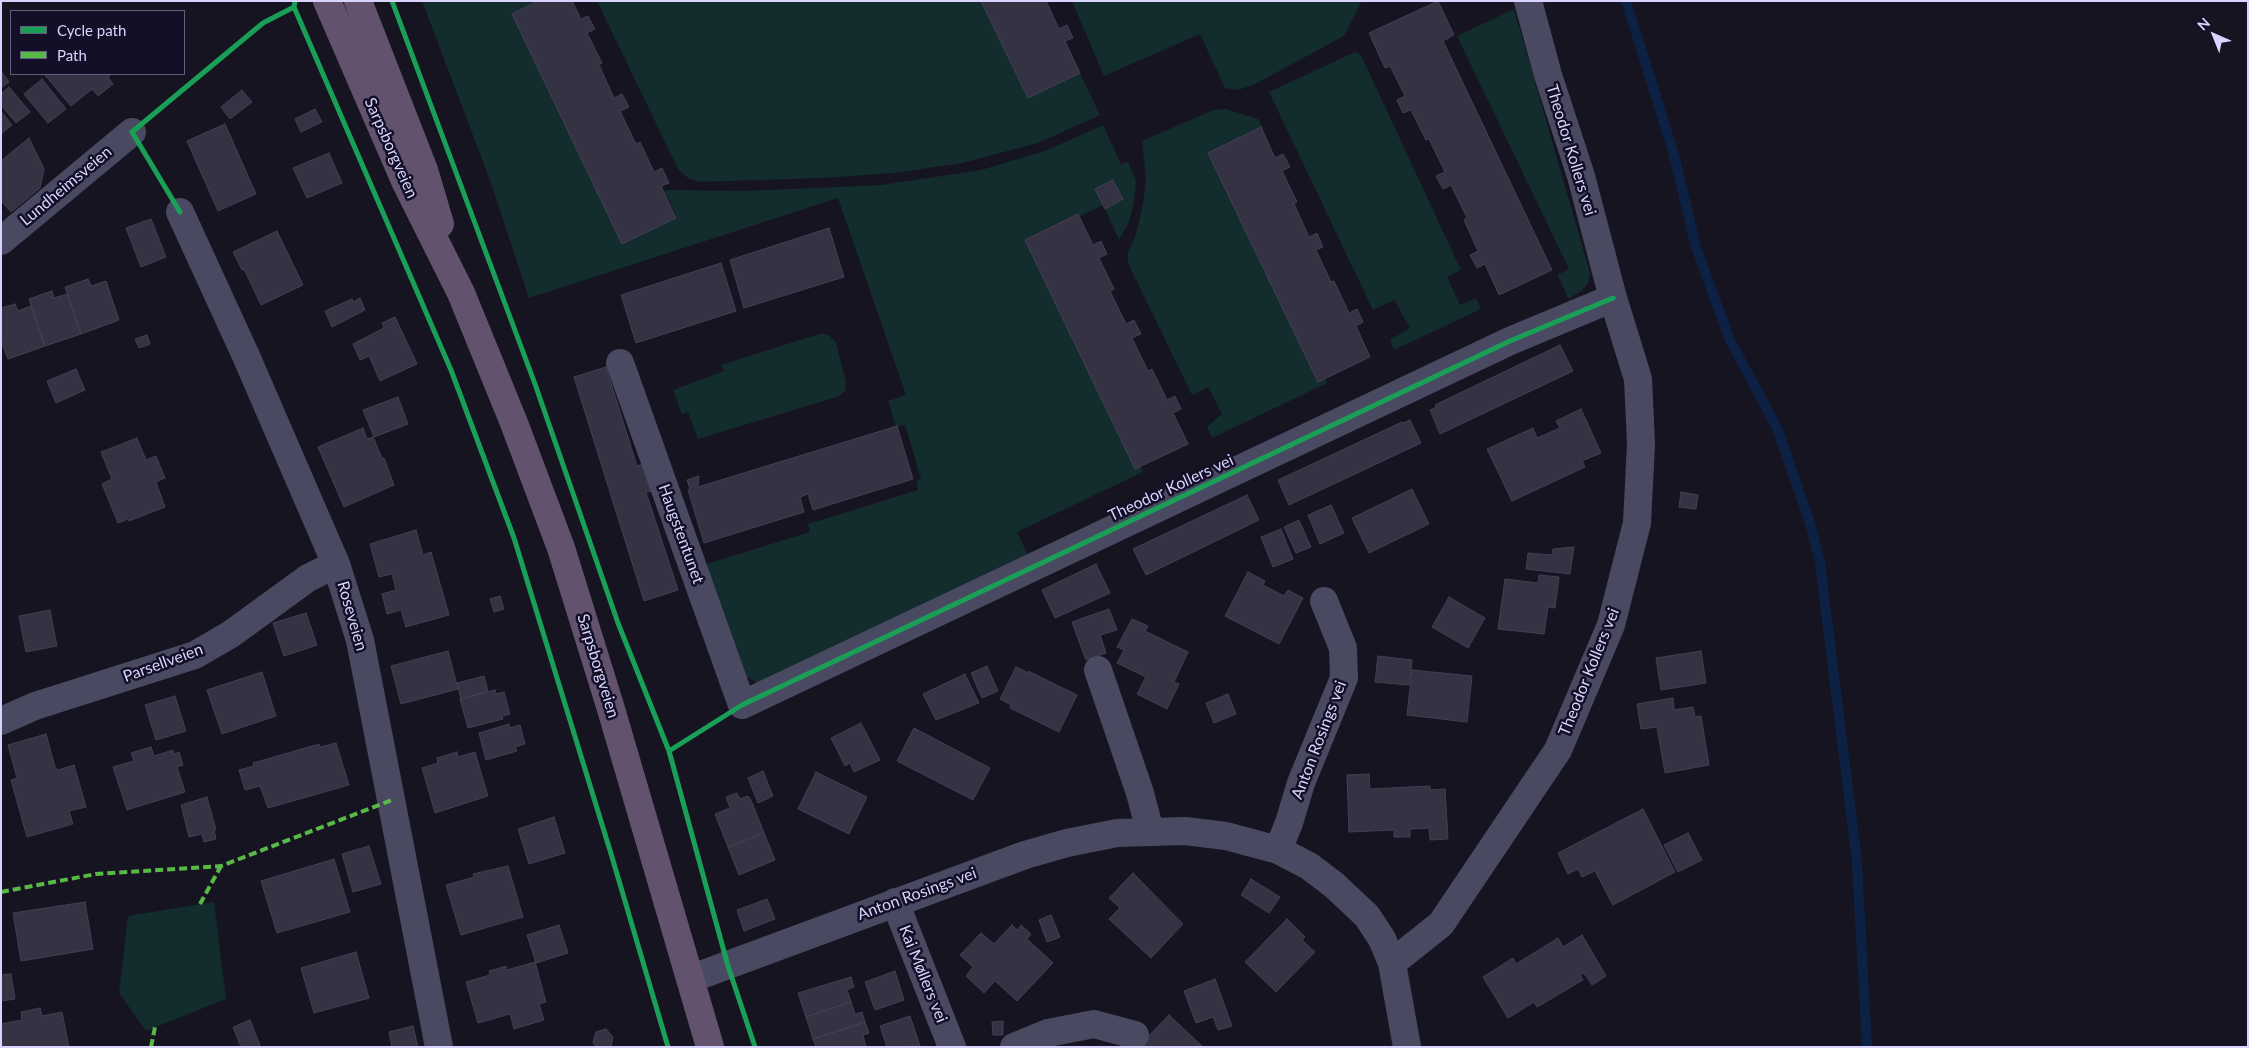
<!DOCTYPE html>
<meta charset="utf-8">
<style>
body{margin:0}
#map{position:relative;width:2249px;height:1048px;overflow:hidden;background:#161421;font-family:Lato,sans-serif}
canvas{display:block}
.frame{position:absolute;inset:0;border:2px solid #d9d4ff;pointer-events:none}
.legend{position:absolute;left:10px;top:10px;width:175px;height:65px;box-sizing:border-box;background:#130f26;border:1px solid #625e7d;margin:0;padding:6px 9px;list-style:none;font-size:15px;color:#d9d4ff}
.legend li{display:flex;align-items:center;gap:10px;height:25px}
.legend b{width:25px;border:1px solid #625e7d}
.north{position:absolute;left:2189px;top:10px;width:50px;height:50px;-webkit-text-stroke:4px #130f26;paint-order:stroke;rotate:316deg;font-size:14px;font-weight:700;line-height:20px;text-align:center;color:#d9d4ff}
.north::after{content:'';display:block;margin:auto;width:18px;height:22px;background:#d9d4ff;clip-path:polygon(50% 0,100% 100%,50% 72%,0 100%)}
</style>
<div id="map">
<canvas width="2249" height="1048"></canvas>
<div class="frame"></div>
<ul class="legend">
<li><b style="height:6px;background:#1a9f57"></b>Cycle path</li>
<li><b style="height:6px;background:#58b947"></b>Path</li>
</ul>
<div class="north">N</div>
</div>
<script>
const context = document.querySelector('canvas').getContext('2d');
context.lineJoin = 'round';
function paint(path, color) { context.fillStyle = color; context.fill(path, 'evenodd'); }
const poly = rows => new Path2D(rows.map(r => 'M' + r).join(''));
function strokePath(path, color, width, dash) { context.strokeStyle = color; context.lineWidth = width; context.lineCap = dash ? 'butt' : 'round'; context.setLineDash(dash || []); context.stroke(path); }
function write(font, color, halo, rows, align = 'center') {
  context.font = font + ' Lato,sans-serif'; context.lineWidth = 5; context.setLineDash([]); context.textBaseline = 'middle'; context.strokeStyle = halo; context.fillStyle = color; for (const [text, x, y, turn = 0] of rows) {
    context.save(); context.translate(x, y); context.rotate((+turn || 0) * Math.PI / 180); context.textAlign = isNaN(turn) ? turn : align; if (halo) context.strokeText(text, 0, 0); context.fillText(text, 0, 0); context.restore();
  }
}
const green = poly([
 [422,1,539,1,624,241,676,215,664,190,744,191,881,185,981,170,1045,151,1103,125,1121,164,1128,162,1136,180,1134,204,1128,224,1119,240,1105,209,1123,199,1113,180,1103,205,1031,240,1143,472,1017,532,1028,555,758,683,743,675,703,565,810,532,808,524,918,490,916,481,921,479,905,425,896,427,888,401,906,395,838,198,529,298,490,180],
 [597,1,986,1,1032,96,1080,73,1100,115,1038,143,962,163,894,173,822,178,699,182,688,178,678,169],
 [1072,1,1362,1,1344,36,1255,84,1238,90,1225,88,1200,34,1104,76],
 [1514,9,1590,273,1588,283,1582,290,1569,299,1557,275,1569,269,1457,36],
 [1355,52,1361,55,1461,270,1447,277,1460,305,1476,298,1481,309,1394,350,1390,340,1410,328,1394,300,1373,310,1269,92],
 [1226,109,1258,119,1264,129,1216,152,1327,383,1212,438,1207,427,1222,414,1208,387,1192,395,1128,263,1128,253,1135,237,1143,204,1146,179,1142,141,1213,110],
 [822,333,830,336,836,343,846,383,845,391,837,397,698,439,688,412,682,414,673,390,724,371,721,365],
 [214,902,226,999,146,1031,119,993,128,916]
]);
const stream = poly([
 [1626,1,1673,151,1696,247,1729,338,1777,428,1810,523,1820,562,1857,863,1867,1047]
]);
const building = poly([
 [538,1,572,1,581,19,588,16,595,29,587,33,602,63,599,65,614,98,622,94,629,107,620,111,636,144,640,142,654,172,662,168,669,183,661,186,676,218,622,244,512,14,538,1],
 [981,1,1046,1,1059,29,1067,25,1073,38,1065,41,1080,73,1028,98,981,1],
 [1438,1,1454,35,1443,41,1552,270,1499,295,1485,264,1477,268,1470,255,1478,251,1464,220,1467,218,1451,185,1443,189,1436,176,1445,172,1429,139,1426,140,1411,110,1403,113,1397,100,1405,96,1390,66,1385,68,1369,33,1438,1],
 [1,71,9,82,1,88,1,71],
 [44,74,111,74,108,77,113,84,98,96,92,89,71,106,44,74],
 [42,79,66,109,48,123,24,94,42,79],
 [9,87,30,112,16,123,1,105,1,94,9,87],
 [242,90,252,102,230,119,221,107,242,90],
 [315,109,322,122,301,132,295,119,315,109],
 [1,111,12,125,1,134,1,111],
 [225,124,256,194,218,211,187,141,225,124],
 [1261,127,1275,158,1283,154,1290,167,1282,171,1297,202,1294,204,1309,237,1317,233,1323,247,1316,250,1331,282,1334,281,1349,313,1357,309,1363,322,1356,326,1370,357,1318,382,1208,153,1261,127],
 [29,138,44,169,40,188,11,212,1,201,1,161,29,138],
 [329,153,342,183,307,198,293,168,329,153],
 [1113,180,1123,199,1105,209,1095,189,1113,180],
 [1078,214,1093,245,1101,241,1107,254,1099,258,1114,289,1110,291,1126,324,1134,320,1141,334,1132,338,1148,371,1152,369,1167,400,1175,396,1181,409,1173,413,1188,444,1135,469,1025,240,1078,214],
 [151,219,166,257,141,267,126,228,151,219],
 [829,228,844,277,744,308,730,260,829,228],
 [277,231,303,285,261,305,244,269,242,270,233,252,277,231],
 [721,263,736,311,636,343,621,295,721,263],
 [88,279,91,286,106,281,119,320,81,334,65,287,88,279],
 [52,291,54,298,67,294,81,334,45,346,29,299,52,291],
 [360,298,365,310,332,327,325,311,352,299,353,302,360,298],
 [15,304,18,311,31,306,45,346,8,359,1,341,1,308,15,304],
 [395,317,417,364,380,381,369,356,360,360,353,344,384,328,382,323,395,317],
 [147,335,150,344,139,348,135,339,147,335],
 [1560,345,1573,371,1440,434,1430,410,1437,407,1435,405,1560,345],
 [606,367,637,466,642,464,651,491,646,492,678,590,644,601,574,377,606,367],
 [76,369,85,390,56,403,47,381,76,369],
 [398,397,408,424,374,437,363,410,398,397],
 [1581,409,1601,453,1582,461,1585,467,1512,501,1487,449,1533,428,1537,438,1560,428,1556,421,1581,409],
 [1410,420,1421,443,1289,505,1278,480,1402,422,1403,423,1410,420],
 [897,426,913,479,813,510,808,494,800,497,804,512,704,543,688,490,690,489,687,480,699,476,698,487,897,426],
 [363,428,367,439,373,437,382,458,384,458,394,485,344,507,318,447,363,428],
 [137,438,146,460,156,456,165,478,156,482,165,507,129,521,128,519,118,523,102,484,112,479,101,452,137,438],
 [1412,489,1429,524,1369,553,1352,518,1412,489],
 [1681,492,1698,495,1696,509,1679,507,1681,492],
 [1247,495,1259,520,1146,575,1133,549,1247,495],
 [1331,505,1344,533,1320,544,1308,515,1331,505],
 [1299,520,1311,547,1296,553,1284,527,1299,520],
 [1281,529,1293,559,1273,567,1261,537,1281,529],
 [416,530,423,555,431,552,449,615,406,627,401,610,387,614,382,594,396,590,392,574,379,577,370,544,416,530],
 [1574,547,1570,574,1526,569,1528,553,1552,555,1553,549,1574,547],
 [1096,564,1110,593,1055,618,1042,590,1096,564],
 [1248,572,1265,581,1263,585,1284,596,1288,590,1303,598,1279,644,1225,616,1248,572],
 [1539,575,1559,577,1555,608,1548,607,1544,634,1498,629,1505,579,1538,583,1539,575],
 [500,596,504,609,494,612,490,599,500,596],
 [1449,597,1485,618,1468,648,1432,627,1449,597],
 [1109,609,1117,630,1100,635,1106,653,1086,660,1072,622,1109,609],
 [50,610,57,646,26,652,19,616,50,610],
 [306,613,317,645,284,656,273,623,306,613],
 [1132,619,1148,626,1145,631,1188,652,1174,682,1179,684,1167,709,1137,694,1146,677,1117,663,1124,650,1117,647,1132,619],
 [448,651,458,689,401,704,391,666,448,651],
 [1701,651,1706,683,1661,690,1656,658,1701,651],
 [1378,656,1412,660,1409,685,1375,682,1378,656],
 [987,666,998,691,982,698,971,673,987,666],
 [1016,667,1028,673,1028,671,1077,695,1059,732,1010,708,1011,705,1000,699,1016,667],
 [1412,670,1472,676,1467,722,1407,715,1412,670],
 [262,672,276,716,222,734,207,690,262,672],
 [965,674,979,703,936,720,923,694,965,674],
 [484,676,488,691,461,699,457,683,484,676],
 [495,690,496,694,504,692,510,714,502,716,503,719,468,728,460,699,495,690],
 [1228,694,1236,714,1214,723,1206,703,1228,694],
 [175,696,186,731,156,740,145,705,175,696],
 [1673,698,1674,710,1693,707,1695,717,1701,716,1709,765,1665,773,1657,727,1641,729,1637,704,1673,698],
 [861,723,880,760,854,772,850,763,845,766,831,738,861,723],
 [509,724,510,728,520,725,525,744,515,747,517,751,486,760,479,733,509,724],
 [914,728,990,768,973,800,897,761,914,728],
 [46,734,55,767,58,770,74,765,86,807,69,811,73,824,27,837,11,780,17,778,8,745,46,734],
 [336,743,349,785,268,808,260,786,245,790,239,770,254,766,253,763,319,744,320,747,336,743],
 [151,747,154,756,173,750,174,754,179,752,183,765,177,767,185,792,127,810,113,767,134,761,131,753,151,747],
 [457,752,458,757,475,752,488,796,435,813,422,768,438,763,437,758,457,752],
 [763,771,773,796,758,803,748,778,763,771],
 [816,772,867,797,849,834,798,809,816,772],
 [1369,774,1370,789,1430,786,1430,790,1445,789,1448,839,1430,840,1429,828,1410,829,1410,837,1394,837,1394,830,1349,832,1347,775,1369,774],
 [737,793,740,799,748,796,751,800,764,833,728,847,715,814,730,808,726,797,737,793],
 [207,797,216,830,214,830,216,839,204,842,202,834,189,837,181,805,207,797],
 [1643,809,1675,872,1613,905,1595,871,1582,877,1578,869,1568,874,1558,853,1643,809],
 [554,817,565,853,529,864,518,829,554,817],
 [764,833,775,860,739,875,728,847,764,833],
 [1688,833,1702,860,1678,872,1664,845,1688,833],
 [369,846,381,884,353,892,342,854,369,846],
 [334,859,350,912,277,933,261,881,334,859],
 [508,866,523,917,461,935,446,885,474,877,473,874,508,866],
 [1133,873,1183,924,1151,958,1109,919,1120,908,1109,898,1133,873],
 [1251,879,1280,897,1269,913,1241,895,1251,879],
 [767,899,775,919,744,931,737,910,767,899],
 [85,902,93,949,21,961,13,913,85,902],
 [1051,915,1060,937,1047,942,1039,920,1051,915],
 [1287,919,1305,937,1302,940,1315,952,1276,992,1245,962,1287,919],
 [559,925,568,953,536,963,527,935,559,925],
 [1012,925,1017,930,1021,925,1031,934,1027,939,1053,963,1017,1001,995,981,984,993,966,976,973,967,960,955,981,933,994,944,1012,925],
 [1582,935,1606,976,1592,985,1584,973,1580,975,1583,980,1537,1007,1534,1002,1508,1018,1483,977,1513,958,1516,964,1558,938,1563,947,1582,935],
 [356,952,369,998,314,1013,301,968,356,952],
 [535,962,546,1002,539,1004,544,1020,514,1029,510,1014,478,1023,466,982,490,975,489,971,506,966,507,970,535,962],
 [895,971,904,1000,875,1010,865,982,895,971],
 [11,974,15,999,1,1001,1,975,11,974],
 [851,977,854,987,847,990,851,1002,806,1017,798,993,851,977],
 [1215,979,1232,1026,1218,1030,1213,1017,1196,1023,1184,991,1215,979],
 [851,1002,855,1014,862,1012,865,1022,813,1039,806,1017,851,1002],
 [40,1008,42,1016,62,1012,69,1047,2,1047,1,1024,22,1020,21,1012,40,1008],
 [1169,1015,1203,1047,1138,1047,1169,1015],
 [910,1016,920,1046,887,1047,880,1026,910,1016],
 [250,1020,260,1045,258,1047,241,1047,233,1027,250,1020],
 [1003,1021,1003,1035,993,1035,992,1022,1003,1021],
 [865,1022,869,1033,863,1035,866,1047,816,1047,813,1039,865,1022],
 [413,1026,418,1047,392,1047,389,1032,413,1026],
 [606,1029,613,1037,611,1047,597,1047,593,1043,596,1032,606,1029]
]);
const minor = poly([
 [180,212,246,356,336,564,360,640,439,1047],
 [1,241,132,132],
 [620,363,742,705,1510,341,1613,298],
 [1098,670,1140,793,1150,831],
 [1,721,35,706,195,655,231,634,308,578,336,564],
 [1278,850,1289,823,1301,783,1344,678,1343,648,1324,601],
 [895,902,952,1047],
 [1392,963,1441,924,1558,750,1611,625,1637,523,1641,444,1638,379,1613,298,1581,176,1548,75,1528,1],
 [690,979,1025,855,1067,843,1117,833,1185,831,1226,836,1278,850,1309,866,1334,885,1367,916,1382,939,1392,963,1407,1047],
 [1014,1047,1048,1033,1094,1024,1135,1035]
]);
const trunk = poly([
 [327,1,405,181,461,293,514,423,561,548,611,709,710,1047],
 [358,1,424,170,440,224]
]);
const quiet = poly([
 [1,892,96,874,221,866,392,800],
 [200,904,221,866],
 [151,1047,155,1027]
]);
const cycleway = poly([
 [295,1,294,7,451,370,514,538,612,857,668,1047],
 [392,1,535,384,618,623,669,751,728,966,755,1047],
 [180,212,132,132,263,23,294,7],
 [669,751,742,705,1510,341,1613,298]
]);
const streetNames = [
 ["Sarpsborgveien",391,148,66],
 ["Theodor Kollers vei",1571,150,73],
 ["Lundheimsveien",66,186,-40],
 ["Theodor Kollers vei",1171,488,-25],
 ["Haugstentunet",681,534,70],
 ["Roseveien",352,616,74],
 ["Parsellveien",163,663,-20],
 ["Sarpsborgveien",598,666,73],
 ["Theodor Kollers vei",1589,672,-68],
 ["Anton Rosings vei",1319,740,-69],
 ["Anton Rosings vei",917,894,-20],
 ["Kai Møllers vei",923,974,68]
];
paint(green, '#132c2d');
strokePath(stream, '#0d2144', 10);
paint(building, '#343243');
strokePath(building, '#433f54', 1);
strokePath(minor, '#4a4962', 28);
strokePath(trunk, '#62526e', 28);
strokePath(quiet, '#58b947', 4, [8, 4]);
strokePath(cycleway, '#1a9f57', 5);
write('16px', '#d9d4ff', '#130f26', streetNames);
</script>
